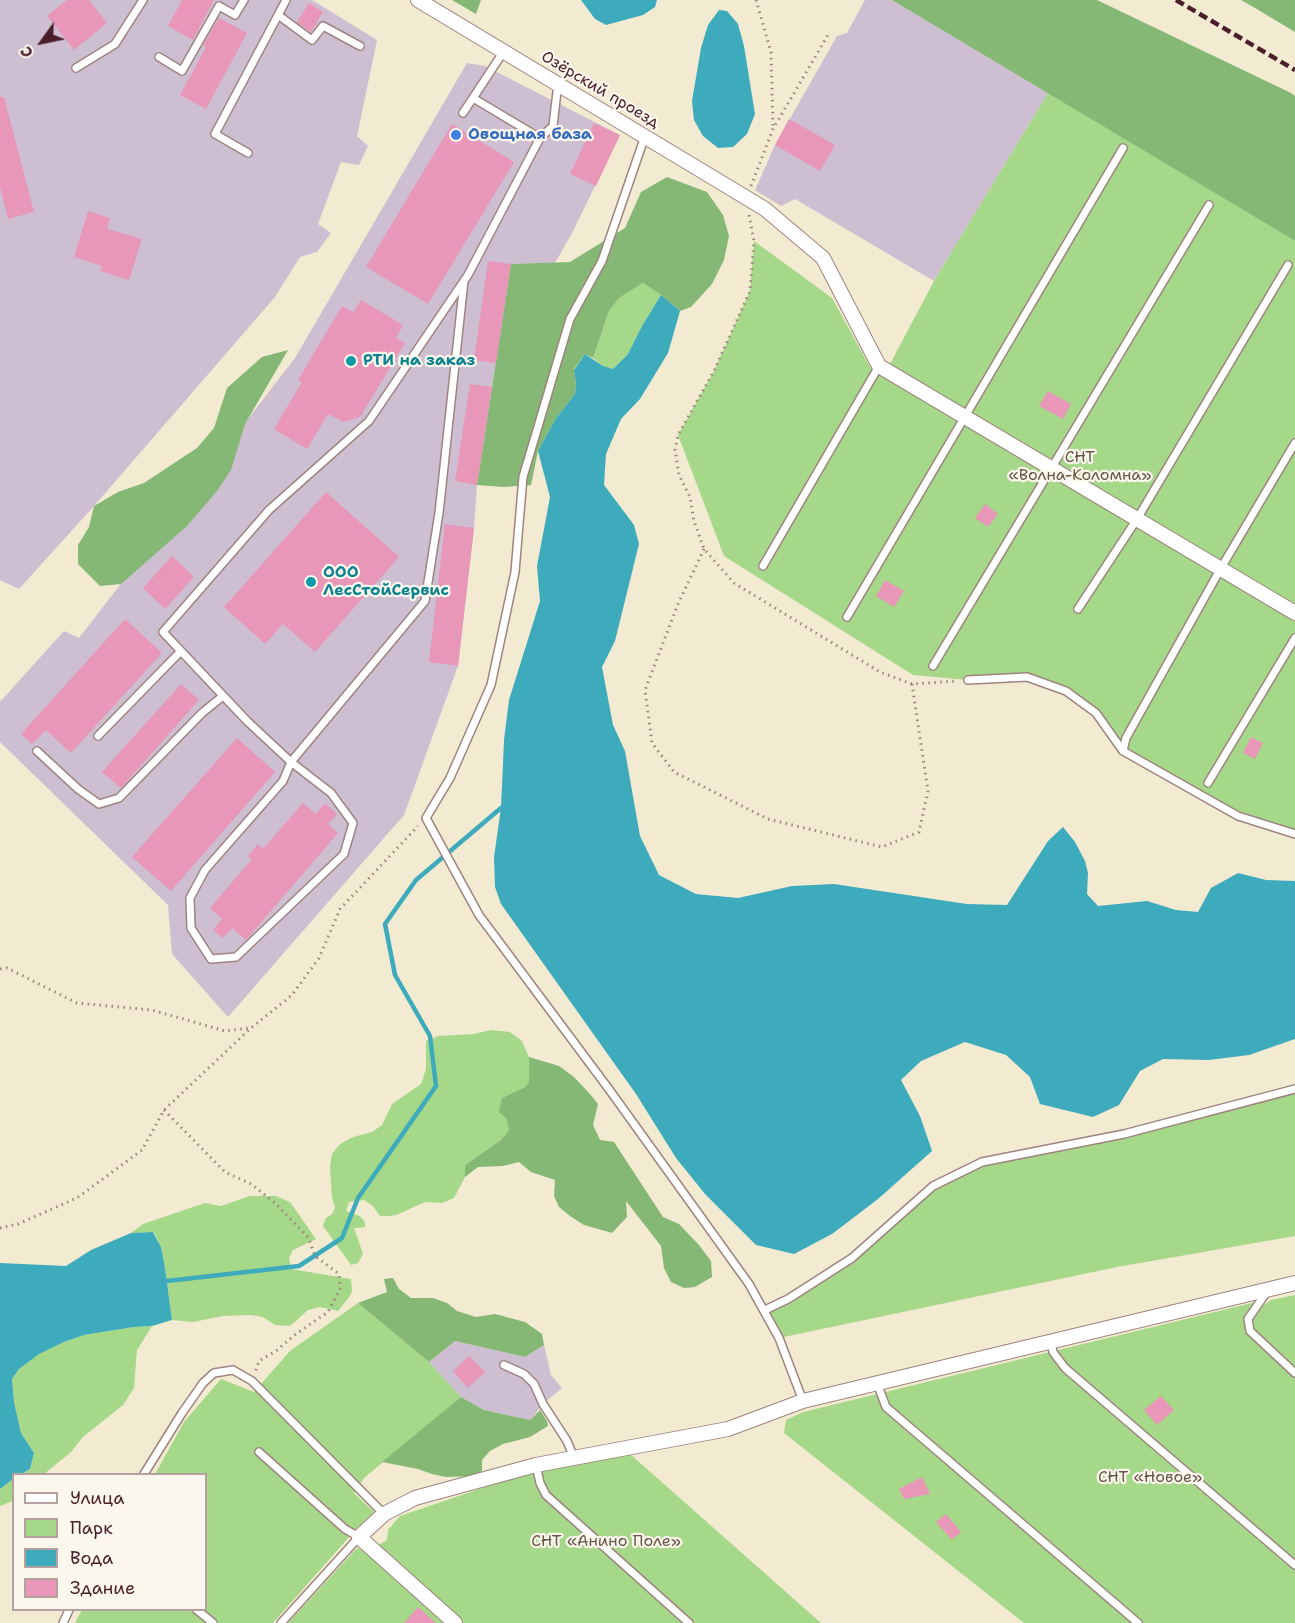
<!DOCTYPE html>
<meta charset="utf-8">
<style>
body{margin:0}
#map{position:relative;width:1295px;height:1623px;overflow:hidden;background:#f3ead2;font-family:"Shantell Sans",sans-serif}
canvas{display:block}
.legend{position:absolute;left:12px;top:1473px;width:195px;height:138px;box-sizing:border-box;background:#fbf7ec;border:2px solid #b4a19f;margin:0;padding:8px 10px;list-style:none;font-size:18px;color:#4a1f2b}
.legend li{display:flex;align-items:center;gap:12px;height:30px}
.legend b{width:30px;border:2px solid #b4a19f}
.north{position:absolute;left:12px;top:12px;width:60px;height:60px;-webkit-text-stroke:4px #fbf7ec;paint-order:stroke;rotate:237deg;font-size:16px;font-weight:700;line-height:24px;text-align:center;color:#4a1f2b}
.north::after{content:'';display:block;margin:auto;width:21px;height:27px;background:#4a1f2b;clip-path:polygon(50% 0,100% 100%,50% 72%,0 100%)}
</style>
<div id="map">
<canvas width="1295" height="1623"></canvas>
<ul class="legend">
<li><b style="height:8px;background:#fff"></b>Улица</li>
<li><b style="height:16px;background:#a5d888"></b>Парк</li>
<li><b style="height:16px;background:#3eabbd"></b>Вода</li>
<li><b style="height:16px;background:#e897b9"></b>Здание</li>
</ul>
<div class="north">С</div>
</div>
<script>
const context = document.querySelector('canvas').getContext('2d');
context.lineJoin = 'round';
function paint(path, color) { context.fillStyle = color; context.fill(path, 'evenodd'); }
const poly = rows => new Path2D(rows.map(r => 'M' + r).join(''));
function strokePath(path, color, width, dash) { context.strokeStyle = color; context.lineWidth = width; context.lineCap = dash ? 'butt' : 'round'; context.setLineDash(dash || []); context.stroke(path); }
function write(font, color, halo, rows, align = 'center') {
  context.font = font + ' "Shantell Sans",sans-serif'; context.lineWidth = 4.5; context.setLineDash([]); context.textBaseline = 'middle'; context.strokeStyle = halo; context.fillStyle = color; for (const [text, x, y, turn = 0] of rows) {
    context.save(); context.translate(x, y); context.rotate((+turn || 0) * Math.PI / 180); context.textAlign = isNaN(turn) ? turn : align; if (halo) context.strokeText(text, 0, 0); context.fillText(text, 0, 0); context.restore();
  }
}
const industrial = poly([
 [0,0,312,0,377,40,357,136,368,146,359,165,341,162,318,224,331,233,317,252,300,257,275,297,94,506,19,589,0,580],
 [865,0,892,0,1048,93,934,281,795,199,781,206,755,190,775,145,837,36,847,33],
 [467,63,485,66,620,135,572,233,555,263,511,264,477,485,474,528,458,666,404,815,228,1017,172,954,168,905,0,742,0,702,64,631,79,638,295,358],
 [455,1341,525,1357,544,1345,551,1375,562,1388,543,1404,530,1420,484,1410,461,1397,429,1362]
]);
const green = poly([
 [1048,93,1295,241,1295,834,1238,816,1124,751,1096,713,1066,691,1027,677,968,680,913,675,724,556,678,435,714,371,750,291,754,241,832,298,875,376,889,366,934,281],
 [643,283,661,295,642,326,628,354,613,369,603,366,593,358,609,311,619,298],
 [491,1030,510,1032,522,1041,529,1057,529,1082,525,1087,502,1098,509,1130,501,1140,465,1165,465,1177,454,1198,442,1203,425,1202,396,1215,389,1216,380,1216,373,1206,364,1200,349,1202,346,1211,360,1216,365,1222,365,1227,354,1228,363,1254,358,1263,351,1265,323,1226,326,1218,332,1214,335,1208,332,1197,330,1167,332,1154,340,1144,353,1137,372,1132,382,1125,392,1104,421,1084,426,1069,426,1041,439,1036,474,1034],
 [1295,1089,1295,1236,1117,1267,779,1338,765,1310,852,1258,933,1186,982,1162,1124,1134],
 [250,1196,276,1196,290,1202,316,1239,293,1250,289,1258,291,1269,351,1279,352,1291,350,1296,338,1311,320,1307,308,1310,290,1326,275,1325,263,1317,251,1315,223,1316,193,1322,172,1320,165,1268,161,1247,154,1232,131,1233,143,1224,205,1203,221,1206],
 [1295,1295,1295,1623,1024,1623,784,1433,786,1420,803,1412,1256,1302,1260,1308,1271,1300],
 [358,1303,429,1362,461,1397,364,1478,354,1493,374,1512,358,1527,273,1623,75,1623,82,1610,206,1610,206,1474,155,1474,184,1422,221,1379,254,1392,290,1351],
 [152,1326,137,1350,134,1388,123,1405,83,1437,71,1452,44,1474,21,1474,30,1469,34,1453,21,1433,14,1402,12,1379,19,1369,39,1353,64,1342,84,1335,134,1327],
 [630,1454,821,1623,288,1623,357,1548,367,1552,387,1540,388,1530,400,1516,529,1472],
 [13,1479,13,1501,0,1506,0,1489]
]);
const forest = poly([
 [452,0,481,0,476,14],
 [892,0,1097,0,1291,93,1295,96,1295,241],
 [1241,0,1295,0,1295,32,1255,8],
 [667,177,707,192,723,215,729,236,724,260,712,284,691,307,680,311,661,295,643,283,619,298,609,311,593,358,585,354,574,369,576,384,575,394,556,418,538,451,531,485,503,487,477,485,511,264,570,262,625,228,641,192],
 [288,350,245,424,231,470,217,491,187,526,121,584,100,586,78,564,78,545,89,527,94,506,118,492,144,483,197,448,214,428,227,388,262,357],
 [529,1057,559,1066,574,1077,590,1094,598,1104,593,1125,600,1140,614,1142,663,1217,679,1224,699,1245,711,1261,712,1277,695,1287,684,1288,671,1282,664,1268,661,1246,626,1201,627,1217,612,1233,584,1225,570,1216,559,1207,554,1196,555,1180,531,1172,519,1162,503,1166,478,1167,465,1177,465,1165,501,1140,509,1130,506,1118,499,1112,502,1098,525,1087,529,1082],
 [393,1278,399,1289,411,1298,433,1298,447,1303,457,1311,476,1317,495,1314,525,1322,542,1334,544,1345,525,1357,455,1341,429,1362,358,1303,387,1292,384,1279],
 [461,1397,484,1410,530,1420,540,1410,547,1421,548,1426,530,1437,503,1444,490,1451,482,1460,482,1471,475,1476,446,1477,432,1474,418,1469,382,1462]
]);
const water = poly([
 [581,0,657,0,655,7,643,15,606,25,595,19],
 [719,10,727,11,738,24,744,46,755,114,747,134,733,147,718,148,703,136,694,120,692,101,701,48,708,25],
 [661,295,680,311,668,353,640,399,621,419,606,454,604,485,634,525,639,544,615,641,602,667,613,725,625,751,640,836,659,875,696,894,738,898,792,886,834,884,967,904,1007,905,1048,841,1063,827,1075,842,1085,861,1088,873,1087,894,1098,906,1147,901,1176,910,1198,912,1211,888,1238,873,1266,880,1295,881,1295,1039,1249,1055,1209,1060,1163,1059,1140,1071,1119,1105,1093,1117,1040,1104,1030,1077,1006,1055,965,1042,921,1061,901,1080,920,1116,932,1151,878,1199,832,1234,794,1254,756,1245,705,1194,676,1158,636,1094,501,904,495,887,494,857,501,808,504,740,509,700,540,601,537,566,550,497,538,451,556,418,575,394,576,384,574,370,585,354,603,366,613,369,628,354,642,326],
 [153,1232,161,1247,165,1268,172,1320,152,1326,134,1327,84,1335,64,1342,39,1354,19,1369,12,1379,14,1402,21,1433,34,1453,30,1469,21,1474,14,1474,13,1479,0,1489,0,1263,66,1266,91,1250,131,1233]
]);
const stream = poly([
 [167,1281,299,1266,342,1238,358,1198,436,1086,430,1036,395,975,385,924,416,880,501,808]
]);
const building = poly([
 [67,0,89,0,107,23,74,50,47,16],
 [182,0,214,0,193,40,168,26],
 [309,3,323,12,311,32,297,22],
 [219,18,247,33,206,109,180,95,206,47,203,45],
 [0,97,4,97,34,212,8,219,0,187],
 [789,119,835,145,820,171,775,145],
 [594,123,620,135,596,186,570,174],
 [452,124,514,162,428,304,366,267],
 [88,211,110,218,107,229,142,239,129,280,100,271,102,266,74,257],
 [488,261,511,264,496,363,474,360],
 [361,300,403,325,396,338,405,343,360,417,343,422,328,414,307,449,274,429,302,382,298,380,342,306,353,312],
 [470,384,492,387,477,485,455,481],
 [1048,391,1071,404,1063,419,1039,406],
 [326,492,399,557,315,652,283,624,265,644,224,607],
 [985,504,998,514,988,527,975,518],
 [445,524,474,528,458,666,429,662],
 [172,556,194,577,165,609,143,588],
 [885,580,904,591,894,607,876,596],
 [125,619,162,653,71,753,46,730,32,744,21,734],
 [181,684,199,700,121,788,102,772],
 [1251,737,1263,743,1255,759,1243,753],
 [237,738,275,772,171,891,132,857],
 [303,803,316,814,325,803,337,814,328,824,338,833,246,940,232,928,223,938,213,930,222,919,210,908,252,859,248,856,258,844,263,849],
 [469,1356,485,1372,468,1388,453,1371],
 [1161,1396,1174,1410,1157,1425,1144,1410],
 [922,1477,930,1494,904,1499,899,1489],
 [946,1514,961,1532,952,1540,936,1522],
 [418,1607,436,1623,404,1623]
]);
const path = poly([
 [756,0,771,52,773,127],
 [751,186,773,129,828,35],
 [749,215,754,241,750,291,714,371,678,435,675,450,679,475,690,497,694,521,704,549,734,583,880,672,912,684,957,681],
 [704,549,678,604,645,690,652,743,674,772,768,819,882,847,919,832,928,791,912,684],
 [0,969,7,968,77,1003,152,1010,225,1031,249,1028],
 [164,1110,225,1172,251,1184,275,1203,308,1237,315,1256,339,1274,340,1289,328,1312,296,1334,276,1351,259,1361,255,1373],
 [0,1228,18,1224,77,1198,142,1150,164,1110,251,1028,292,995,319,958,340,909,418,826]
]);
const lane = poly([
 [278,15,312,40,323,26,360,46],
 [159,57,182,71,219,6,235,15,244,0],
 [76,68,115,44,143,0],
 [473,98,540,138,553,126,558,83],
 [463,113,504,51],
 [645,136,602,261,570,319,523,477,515,572,491,685,450,778,426,818,479,915,611,1092,749,1284,779,1338,803,1401],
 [248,153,215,134,286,0],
 [464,281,439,513,425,601,291,762,331,793,353,823,344,854,236,957,211,959,191,928,190,898,205,870,283,781,291,762,247,721,163,632,269,510,369,421,468,275,540,138],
 [763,566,879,366],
 [1078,609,1137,519,1288,265],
 [847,617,1123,148],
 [933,666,1209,205],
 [968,680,1027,677,1066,691,1096,713,1123,751,1238,816,1295,834],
 [98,736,181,651],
 [37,751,78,789,99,804,119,798,202,713,223,696],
 [1123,751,1126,738,1221,568,1295,443],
 [1208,783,1295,638],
 [1268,1290,1248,1319,1250,1331,1295,1373],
 [765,1310,788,1299,852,1258,933,1186,982,1162,1124,1134,1295,1089],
 [1051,1342,1053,1352,1065,1368,1295,1565],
 [504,1365,524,1374,534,1384,543,1404,567,1441,574,1458],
 [877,1383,886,1407,1138,1623],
 [259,1452,345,1529,359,1537,281,1623],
 [536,1465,540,1483,546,1495,689,1623],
 [144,1474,182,1413,203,1383,214,1373,233,1370,252,1381,384,1514],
 [197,1610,213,1623],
 [63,1623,69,1610]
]);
const street = poly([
 [418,0,765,209,823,258,879,366,1295,613],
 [455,1623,359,1537,384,1514,415,1498,536,1465,728,1429,803,1401,1295,1283]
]);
const rail = poly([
 [1176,0,1295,70]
]);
const markers = [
 [456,135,6,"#3f7fe0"],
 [351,361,6,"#0f9aa8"],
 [311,582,6,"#0f9aa8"]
];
const streetNames = [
 ["Озёрский проезд",600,90,31]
];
const shopNames = [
 ["Овощная база",468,135]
];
const cultureNames = [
 ["РТИ на заказ",363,361],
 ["ООО",323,573],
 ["ЛесСтойСервис",323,591]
];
const parkNames = [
 ["СНТ",1080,458],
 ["«Волна-Коломна»",1080,476],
 ["СНТ «Новое»",1150,1478],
 ["СНТ «Анино Поле»",606,1542]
];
paint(industrial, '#cdbed2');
paint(green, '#a5d888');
paint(forest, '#84b874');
paint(water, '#3eabbd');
strokePath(stream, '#3eabbd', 4.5);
paint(building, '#e897b9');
strokePath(lane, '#9e847e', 10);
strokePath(street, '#9e847e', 16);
strokePath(path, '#9e847e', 3, [1.5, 4.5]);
strokePath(lane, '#fff', 7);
strokePath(street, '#fff', 14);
strokePath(rail, '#4a1f2b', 4.5, [9, 4.5]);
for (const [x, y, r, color] of markers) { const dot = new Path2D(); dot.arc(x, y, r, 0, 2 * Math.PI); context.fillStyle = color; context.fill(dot); strokePath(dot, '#fbf7ec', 2); }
write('16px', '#4a1f2b', '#fbf7ec', streetNames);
write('bold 16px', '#366cbe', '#fbf7ec', shopNames, 'left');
write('bold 16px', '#0d838f', '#fbf7ec', cultureNames, 'left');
write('16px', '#655647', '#fbf7ec', parkNames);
</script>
